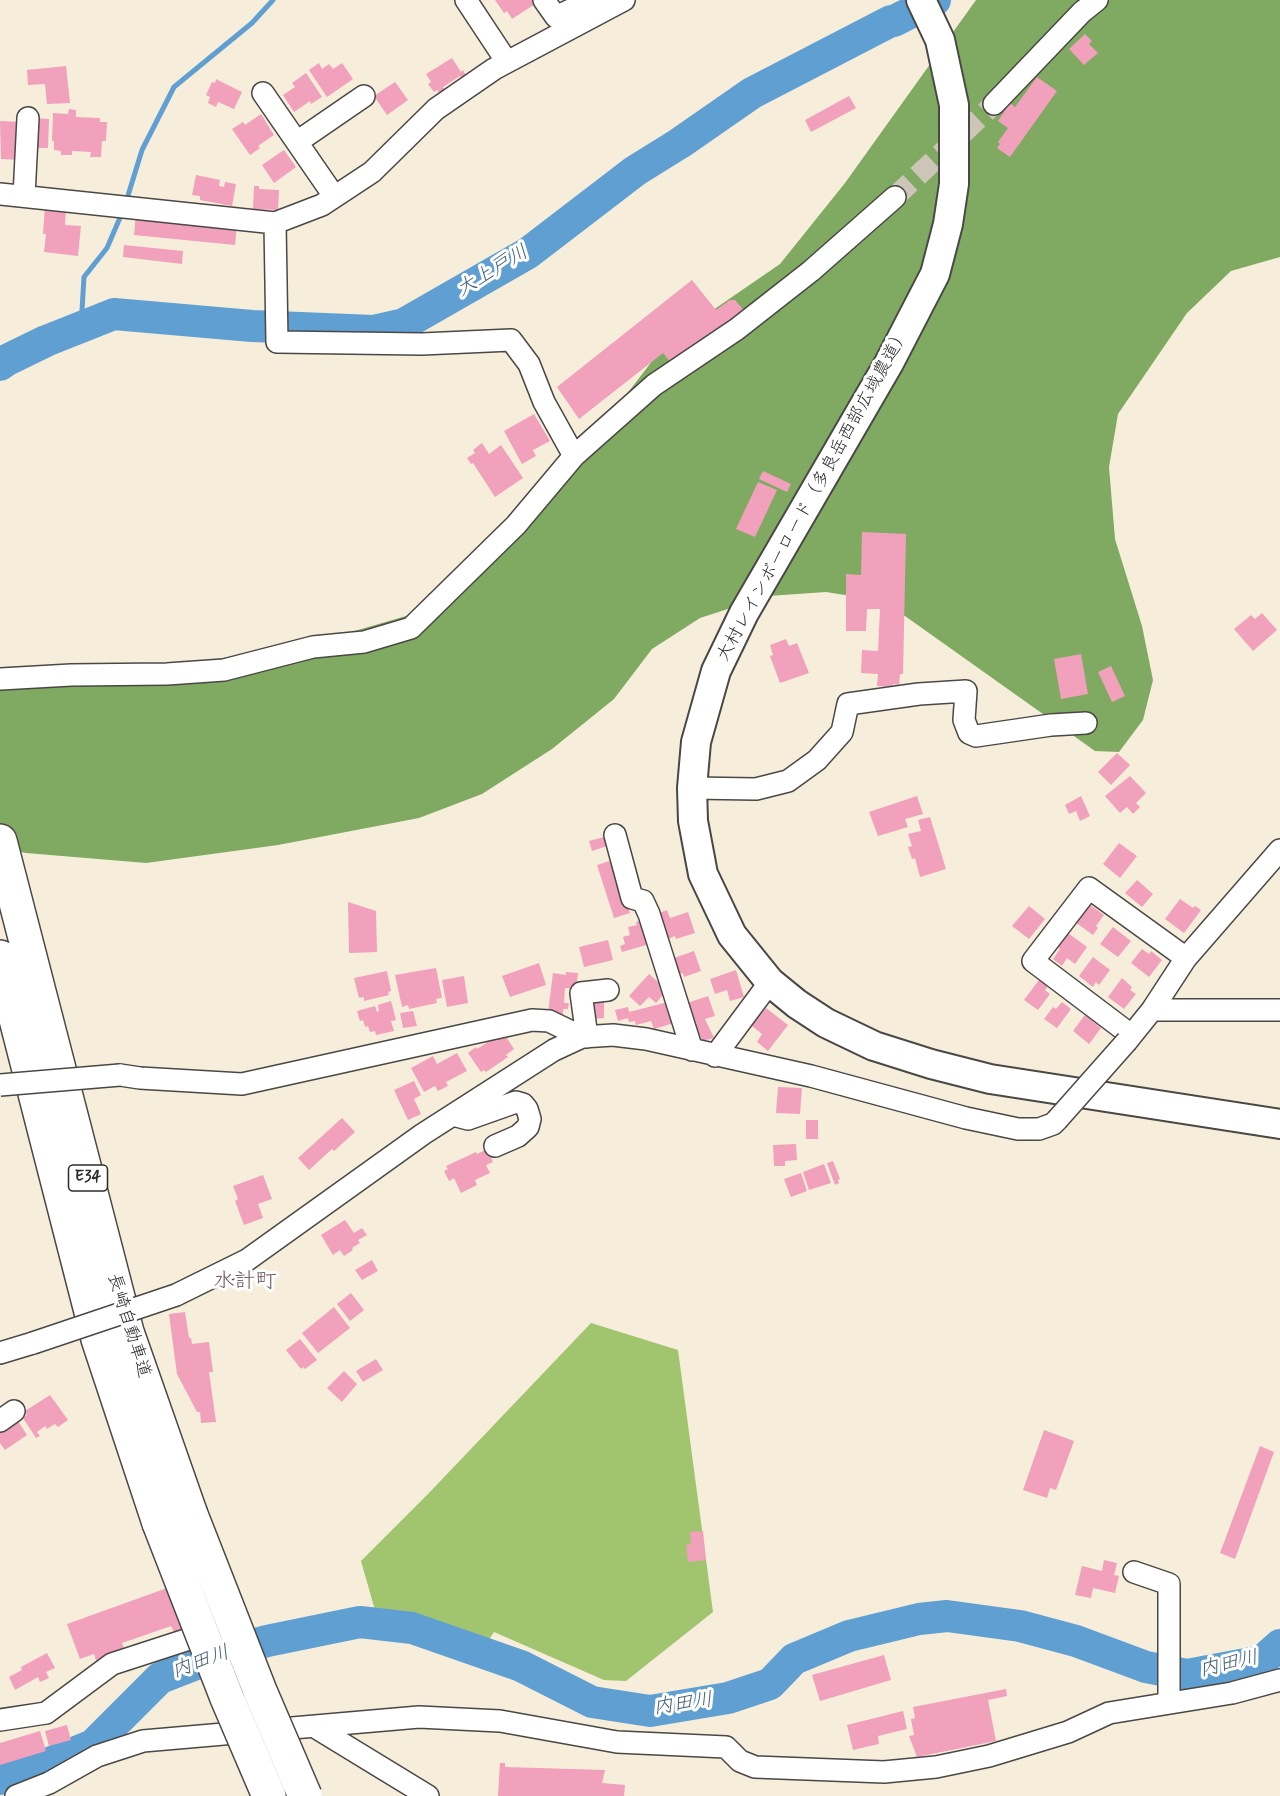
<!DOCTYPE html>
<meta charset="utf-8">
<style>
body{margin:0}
canvas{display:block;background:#f6eddb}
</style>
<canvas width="1280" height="1796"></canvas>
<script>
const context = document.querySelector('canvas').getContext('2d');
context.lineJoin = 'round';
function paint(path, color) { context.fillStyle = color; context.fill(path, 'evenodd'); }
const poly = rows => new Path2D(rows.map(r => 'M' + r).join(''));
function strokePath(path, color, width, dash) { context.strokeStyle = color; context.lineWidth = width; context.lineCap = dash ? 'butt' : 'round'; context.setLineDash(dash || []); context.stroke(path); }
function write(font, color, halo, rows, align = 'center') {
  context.font = font + ' Mynerve,"Klee One",sans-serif'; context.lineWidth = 6; context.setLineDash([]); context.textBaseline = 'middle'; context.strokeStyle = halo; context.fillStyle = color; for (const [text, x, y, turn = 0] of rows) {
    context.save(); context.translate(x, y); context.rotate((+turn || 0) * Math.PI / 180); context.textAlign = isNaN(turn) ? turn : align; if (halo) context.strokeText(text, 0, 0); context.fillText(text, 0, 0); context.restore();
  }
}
const green = poly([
 [591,1323,678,1350,713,1612,626,1681,604,1680,494,1632,488,1641,375,1610,361,1561,428,1494]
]);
const forest = poly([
 [976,0,1280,0,1280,257,1231,271,1187,313,1118,414,1109,467,1115,539,1142,626,1153,680,1143,720,1119,752,1095,751,905,616,870,599,826,592,768,596,700,618,652,649,614,699,552,749,482,794,419,818,278,845,146,863,26,853,0,848,0,690,85,682,240,655,327,639,413,614,590,442,656,356,716,308,780,264,845,183]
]);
const stream = poly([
 [126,202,142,150,174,87,252,23,273,0],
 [81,327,84,277,107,248,122,213]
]);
const river = poly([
 [0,365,7,360,46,341,114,314,252,326,373,331,404,324,528,253,635,171,680,143,752,93,891,21,894,21,935,0],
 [0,1779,25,1773,93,1745,160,1678,224,1653,267,1641,360,1622,412,1628,521,1666,592,1702,650,1711,728,1698,770,1684,794,1659,849,1636,919,1619,947,1616,1020,1626,1076,1641,1146,1667,1187,1675,1262,1661,1280,1645]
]);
const building = poly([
 [495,0,532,0,535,4,512,19,507,11,504,13],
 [1085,34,1092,41,1089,44,1098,53,1084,65,1069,49],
 [452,58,461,72,463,70,466,76,462,79,460,76,443,87,445,91,440,94,437,90,434,92,428,84,431,82,426,74],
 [319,63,322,69,329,64,333,69,342,63,353,79,327,97,309,70],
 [66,66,70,103,47,104,45,84,28,85,27,70],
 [306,73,322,97,311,104,310,101,294,112,283,95,295,87,292,83],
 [1037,77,1057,91,1010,157,997,148,1000,144,998,142,1008,128,998,121,1010,103,1015,107],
 [216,79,242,92,234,109,218,102,216,107,208,103,210,97,206,95,212,82,215,83],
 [395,82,408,100,387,115,374,96],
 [849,96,856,108,811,132,805,120],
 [69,109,76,110,76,117,100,118,100,122,107,122,106,141,102,141,101,157,90,157,91,152,72,151,72,155,61,155,61,151,54,150,54,141,52,141,53,113,68,114],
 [261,114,274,135,258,146,260,148,250,155,232,129,243,122,245,125],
 [34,118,49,119,48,148,33,148],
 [0,121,22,122,20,160,1,159],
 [284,150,296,167,274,183,262,165],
 [196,175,220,180,219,186,224,187,225,182,236,184,232,206,200,200,200,196,192,195],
 [254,186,259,186,259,189,279,190,278,210,253,209],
 [45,206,66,208,65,225,81,226,78,256,44,252,46,234,43,234],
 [136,214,237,225,235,245,134,235],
 [124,245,183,251,182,264,123,257],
 [692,280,716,310,730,300,735,300,746,313,673,365,663,353,579,419,557,387],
 [534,414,550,441,533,450,536,456,522,464,504,431],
 [482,443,489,454,501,445,523,478,495,497,473,463,471,464,467,458,475,453,473,450],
 [763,471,791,484,787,492,759,479],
 [758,482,777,490,755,537,736,529],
 [862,532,906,534,903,674,900,674,899,685,893,684,893,687,877,686,878,674,861,673,862,650,878,651,880,609,867,609,866,631,846,631,846,574,861,575],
 [1262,613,1277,630,1253,651,1234,629,1251,615,1255,619],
 [786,639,789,646,797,643,809,673,780,683,770,656,773,655,770,645],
 [1081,654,1088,694,1061,699,1054,659],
 [1111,666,1125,696,1112,702,1098,672],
 [1117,753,1130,765,1111,785,1098,772],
 [1130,776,1146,793,1136,803,1140,807,1133,814,1127,807,1120,813,1105,796],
 [917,796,923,814,905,819,908,827,878,836,869,812],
 [1081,796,1090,816,1080,821,1076,811,1069,814,1065,805],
 [930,817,946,869,920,877,915,858,912,859,908,847,912,846,908,834,921,831,918,820],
 [604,837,607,846,592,851,589,841],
 [1119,843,1137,856,1120,878,1103,864],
 [613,860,630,913,614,918,597,865],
 [1137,880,1153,894,1142,907,1125,893],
 [1180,899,1193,908,1195,906,1201,910,1184,933,1165,919],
 [348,902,376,911,377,952,349,953],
 [1089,904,1104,915,1096,926,1098,928,1093,935,1075,922],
 [1029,906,1045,919,1029,939,1012,926],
 [667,910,670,918,688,912,695,933,676,939,675,936,668,939,659,913],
 [643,920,650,944,622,952,620,946,625,944,623,937,630,935,628,927,637,925,636,922],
 [1113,927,1131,941,1118,957,1100,944],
 [1068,933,1087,947,1075,964,1067,958,1062,966,1053,959,1060,949,1057,946],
 [608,940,613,960,584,967,579,947],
 [1142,949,1149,954,1151,951,1162,960,1149,977,1131,963],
 [694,951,701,971,684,977,683,973,680,974,674,958],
 [1093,957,1110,970,1099,985,1096,982,1093,987,1079,976],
 [539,963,546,985,510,997,502,976],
 [436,968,442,998,436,999,437,1003,409,1009,408,1005,402,1007,395,975],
 [736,970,744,997,730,1001,727,990,715,994,710,979],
 [387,971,391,991,388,992,389,995,364,1001,364,997,359,998,354,978],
 [566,972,578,973,576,989,565,988,564,1003,569,1003,568,1009,563,1009,563,1015,548,1013,553,973,566,975],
 [649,974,667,990,656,1003,649,997,640,1006,629,996],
 [464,976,468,1003,447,1007,442,980],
 [1122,978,1132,987,1130,990,1136,994,1124,1009,1108,997],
 [1039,980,1048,986,1045,990,1050,994,1038,1010,1024,1000],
 [708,996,715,1016,705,1019,714,1038,702,1041,701,1037,698,1037,687,1003],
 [391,1001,396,1020,391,1021,394,1031,376,1035,375,1031,370,1032,368,1026,365,1027,363,1020,360,1021,357,1011,375,1006,377,1012,379,1011,378,1005],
 [590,1002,604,1002,604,1018,591,1019],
 [668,1002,674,1023,654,1029,651,1021,636,1025,635,1021,629,1022,628,1018,618,1021,615,1010,628,1007,629,1012],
 [1062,1002,1071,1009,1057,1028,1044,1019,1053,1007,1056,1009],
 [766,1008,788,1025,768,1051,757,1042,762,1034,752,1026],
 [413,1011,417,1026,403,1028,400,1013],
 [1085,1015,1101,1028,1089,1044,1073,1031],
 [503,1032,514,1049,506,1055,508,1057,486,1072,484,1070,481,1072,468,1053,476,1047,477,1049],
 [457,1053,467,1071,446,1082,448,1086,438,1091,435,1086,424,1092,411,1068,433,1056,437,1064],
 [414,1081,421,1095,414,1099,421,1114,408,1120,394,1090],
 [778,1087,802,1088,800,1114,776,1113],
 [342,1118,355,1132,334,1151,332,1149,309,1170,298,1158],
 [806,1120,818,1120,818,1139,806,1139],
 [796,1144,797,1160,785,1161,785,1166,774,1166,773,1145],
 [487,1149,493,1162,486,1165,490,1173,475,1180,477,1185,461,1193,454,1178,449,1181,444,1171,448,1169,446,1166,476,1152,477,1154],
 [833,1161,840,1179,838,1180,839,1183,835,1185,827,1163],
 [824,1164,831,1183,809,1190,803,1172],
 [801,1173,807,1191,791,1197,784,1179],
 [263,1175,272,1199,258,1204,263,1218,244,1225,235,1201,238,1199,233,1186],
 [345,1220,354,1233,362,1228,367,1235,358,1240,360,1243,352,1248,353,1250,344,1256,340,1250,333,1255,321,1235],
 [372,1260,378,1271,362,1280,355,1270],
 [351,1293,364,1310,350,1321,337,1304],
 [334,1307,350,1328,318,1353,302,1333],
 [185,1312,189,1338,191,1338,192,1344,209,1342,213,1372,209,1372,216,1422,201,1423,200,1412,197,1412,177,1374,169,1314],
 [300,1339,317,1360,305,1369,303,1367,301,1369,286,1350],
 [376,1359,383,1370,363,1382,356,1371],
 [344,1371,357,1384,342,1402,327,1388],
 [50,1395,68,1420,58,1427,55,1424,47,1429,45,1426,37,1432,40,1436,36,1438,23,1418,27,1415,25,1411],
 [16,1418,27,1435,5,1450,0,1443,0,1429],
 [1044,1430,1074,1441,1056,1490,1050,1488,1047,1498,1023,1490],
 [1260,1446,1274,1452,1235,1559,1220,1553],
 [703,1531,706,1560,688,1562,686,1545,691,1544,690,1532],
 [1104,1560,1117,1563,1114,1575,1119,1576,1115,1593,1093,1588,1091,1598,1075,1595,1082,1566,1102,1571],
 [170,1587,186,1631,175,1634,171,1626,122,1643,126,1654,97,1664,94,1654,80,1659,67,1624],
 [47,1653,55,1668,46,1672,49,1678,40,1682,38,1677,15,1690,9,1677,22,1670,21,1667],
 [884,1655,891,1680,820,1701,812,1675],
 [1006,1689,1007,1696,988,1700,996,1741,917,1757,909,1736,914,1735,911,1719,915,1718,913,1707],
 [903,1711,907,1729,878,1736,879,1744,853,1750,847,1725],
 [67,1725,71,1740,49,1746,45,1731],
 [40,1731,46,1751,0,1765,0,1743],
 [500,1763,505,1763,505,1767,605,1770,602,1783,625,1785,624,1796,498,1796]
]);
const streetTunnel = poly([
 [895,197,994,104]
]);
const street = poly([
 [466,0,507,62],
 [544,0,556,17,591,0],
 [263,93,334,196],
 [994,104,1082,12,1097,0],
 [297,142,364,96],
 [0,194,275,223,322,205,372,172,436,109,494,69,624,0],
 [24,196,28,118],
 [275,223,277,342,422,344,511,340,529,364,544,402,574,456],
 [0,679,71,675,167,674,224,670,313,647,364,642,411,628,516,525,574,456,654,385,737,329,811,271,895,197],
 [692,788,756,789,788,781,817,760,842,732,848,704,919,694,966,691,964,720,969,733,976,736,1051,725,1086,723],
 [615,835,632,898,643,901,649,914,692,1050],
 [1152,1010,1280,1010],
 [1131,1035,1033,961,1089,888,1186,958],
 [587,1037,581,993,608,990],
 [1127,1041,1152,1010,1186,958,1280,850],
 [715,1056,770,982],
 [120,1075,140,1078,242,1084,532,1020,549,1021,582,1037],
 [453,1115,468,1119,516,1102,523,1104,527,1109,530,1119,528,1127,518,1136,495,1146],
 [176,1295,247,1260,423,1134,554,1050,582,1037,613,1035,646,1039,811,1076,966,1118,1018,1129,1039,1129,1053,1124,1057,1120],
 [0,1353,33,1343],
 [0,1421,14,1411],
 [1134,1572,1169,1584,1169,1703],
 [0,1720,46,1713,112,1664,189,1639],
 [315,1727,428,1796],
 [16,1796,49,1783,97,1756,143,1741,419,1717,500,1721,617,1742,726,1747,740,1761,755,1767,884,1772,936,1767,989,1756,1068,1732,1109,1713,1232,1693,1280,1680]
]);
const secondary = poly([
 [921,0,940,40,954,105,954,184,948,224,935,274,889,363,744,613,716,671,696,742,692,788,693,821,703,874,732,935,770,982,797,1004,826,1023,874,1046,931,1064,990,1079,1280,1124]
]);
const highway = poly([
 [0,841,127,1332,190,1512],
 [0,957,98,1339,159,1523]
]);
const streetBridge = poly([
 [0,1085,120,1075],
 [1057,1120,1127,1041],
 [33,1343,176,1295]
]);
const highwayBridge = poly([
 [190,1512,260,1691,305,1796],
 [159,1523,227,1698,269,1796]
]);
const shields = [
 [88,1178,39]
];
const shieldNames = [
 ["E34",88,1178]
];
const streetNames = [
 ["大村レインボーロード（多良岳西部広域農道）",814,495,-61],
 ["長崎自動車道",128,1326,73]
];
const waterNames = [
 ["大上戸川",493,272,-31],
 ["内田川",201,1663,-20],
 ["内田川",1229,1665,-13],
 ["内田川",683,1705,-8]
];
const quarterNames = [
 ["水計町",245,1283]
];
paint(green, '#a1c46e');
paint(forest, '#80aa61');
strokePath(stream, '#609fd2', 5);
strokePath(river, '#609fd2', 32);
paint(building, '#f1a1bc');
strokePath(streetTunnel, '#cdc6b8', 21, [21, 10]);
strokePath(street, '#494845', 24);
strokePath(secondary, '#494845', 32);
strokePath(highway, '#494845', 36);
strokePath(street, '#fff', 21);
strokePath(secondary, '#fff', 28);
strokePath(highway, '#fff', 33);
strokePath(streetBridge, '#494845', 24, []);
strokePath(highwayBridge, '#494845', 36, []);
strokePath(streetBridge, '#fff', 21);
strokePath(highwayBridge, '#fff', 33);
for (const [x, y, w] of shields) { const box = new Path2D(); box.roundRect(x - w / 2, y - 13, w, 26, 4.5); context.fillStyle = '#fff'; context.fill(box); strokePath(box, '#2b2b2b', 1.5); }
write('bold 16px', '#2b2b2b', null, shieldNames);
write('18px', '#2b2b2b', '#fff', streetNames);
write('italic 20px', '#435f76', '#fff', waterNames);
write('21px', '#70545e', '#fff', quarterNames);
</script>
